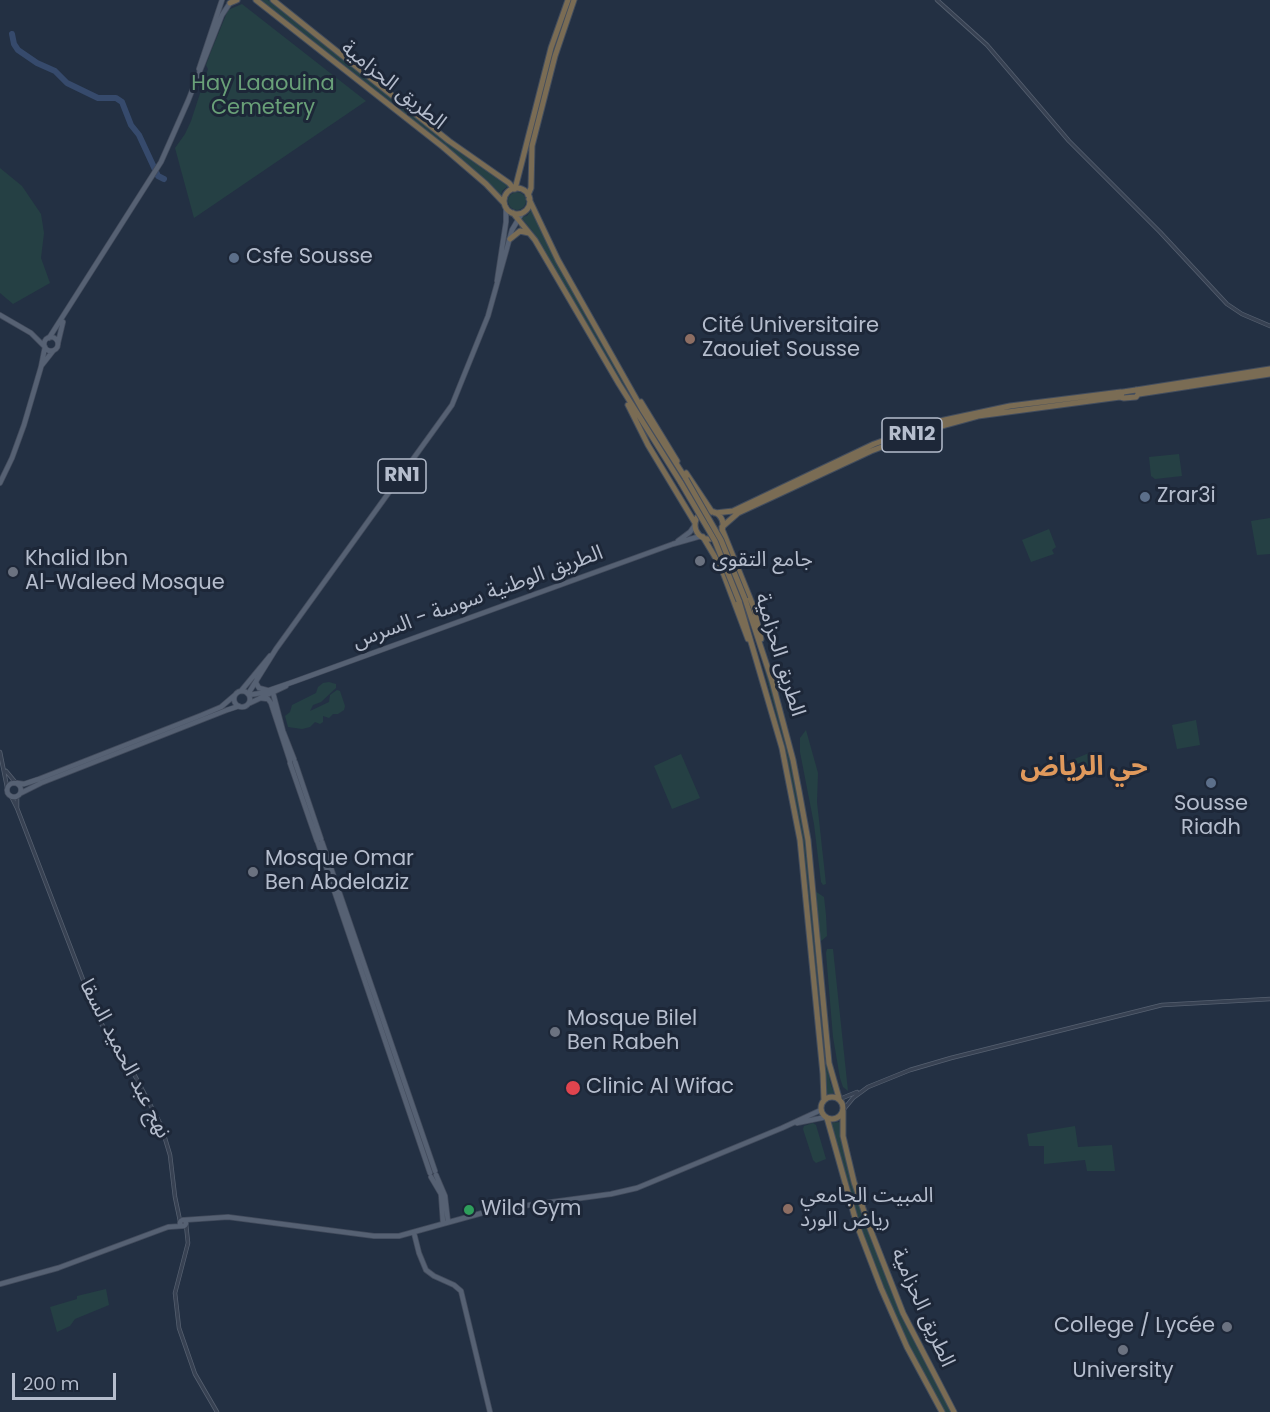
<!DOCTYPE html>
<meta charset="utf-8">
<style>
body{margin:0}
#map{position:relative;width:1270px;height:1412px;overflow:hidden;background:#233043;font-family:Poppins,sans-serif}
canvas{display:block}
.scale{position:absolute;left:12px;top:1373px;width:104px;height:27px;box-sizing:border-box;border:3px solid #b5bdcd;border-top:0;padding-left:8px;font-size:18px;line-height:21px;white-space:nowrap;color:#b5bdcd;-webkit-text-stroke:4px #1d2738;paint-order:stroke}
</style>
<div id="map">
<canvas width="1270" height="1412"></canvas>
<div class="scale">200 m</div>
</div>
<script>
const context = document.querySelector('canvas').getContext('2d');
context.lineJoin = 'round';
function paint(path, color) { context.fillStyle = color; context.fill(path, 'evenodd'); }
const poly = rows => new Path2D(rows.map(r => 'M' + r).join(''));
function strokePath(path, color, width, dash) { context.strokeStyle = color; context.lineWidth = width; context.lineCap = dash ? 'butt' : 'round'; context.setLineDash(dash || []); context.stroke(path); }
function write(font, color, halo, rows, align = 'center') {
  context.font = font + ' Poppins,"Noto Sans Arabic",sans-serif'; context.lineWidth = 6; context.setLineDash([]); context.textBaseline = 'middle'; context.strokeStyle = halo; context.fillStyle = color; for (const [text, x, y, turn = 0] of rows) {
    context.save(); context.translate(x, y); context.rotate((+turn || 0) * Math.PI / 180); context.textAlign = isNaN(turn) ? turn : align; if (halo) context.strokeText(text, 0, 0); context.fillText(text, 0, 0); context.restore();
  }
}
const green = poly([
 [261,0,268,0,462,154,509,185,502,191,501,196,399,108],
 [242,4,366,101,194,218,175,148,185,134,191,121,208,69,206,65,210,54,228,10],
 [0,168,22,186,41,214,44,233,41,258,50,283,13,304,0,293],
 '508 201a9 9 0 1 1 18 0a9 9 0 1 1-18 0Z',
 [533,207,586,317,622,379,633,402,533,232,521,217,527,216],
 [1179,454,1182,476,1155,479,1151,476,1149,457],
 [1270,518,1270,554,1257,555,1251,521],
 [1049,529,1056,547,1052,550,1054,554,1031,562,1022,540],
 [762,661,775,700,793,767,805,840,824,1039,830,1082,834,1093,826,1095,802,840,785,748],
 [329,682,336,684,336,688,321,702,313,705,310,711,329,702,330,695,337,690,340,691,345,706,344,710,338,714,333,714,329,718,323,716,323,722,320,724,315,722,310,727,302,729,288,727,285,716,290,712,292,705,316,693,318,687,323,683],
 [1196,720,1200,745,1177,749,1172,725],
 [806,730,818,773,817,802,826,884,823,885,821,882,814,824,800,752,800,738],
 [1094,751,1098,763,1077,771,1072,760],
 [681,754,700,798,672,809,654,766],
 [815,891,824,897,826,915,827,936,820,942],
 [827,949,833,949,848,1091,843,1087,840,1078,833,1037,826,953],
 [840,1122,868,1229,892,1292,899,1311,953,1412,944,1412,941,1407,888,1302,856,1214,830,1123],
 [813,1123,816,1125,826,1159,816,1163,813,1160,803,1129,804,1126],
 [1075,1126,1078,1147,1112,1145,1115,1171,1087,1171,1085,1160,1044,1164,1044,1146,1029,1146,1027,1134],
 [106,1289,109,1305,75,1319,70,1326,57,1332,50,1307,77,1299,77,1296]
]);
const river = poly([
 [12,34,14,44,18,50,37,63,55,71,67,83,98,98,116,98,122,102,131,125,139,135,158,176,164,179]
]);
const minor = poly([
 [937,0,987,45,1069,141,1160,232,1227,304,1242,314,1270,326],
 [0,752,7,787],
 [6,771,16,783],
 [11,796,17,808,17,797],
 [17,808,97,1016,115,1047,134,1074,161,1125,170,1155,175,1197,180,1221],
 [840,1099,857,1092],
 [844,1109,853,1098,868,1087,910,1070,951,1058,1162,1005,1270,999],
 [186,1224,188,1243,175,1293,179,1328,195,1374,217,1412]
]);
const major = poly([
 [199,69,222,0],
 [497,281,506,222,506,207],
 [0,315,31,333,44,346],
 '44 344a7 7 0 1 1 14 0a7 7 0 1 1-14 0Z',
 [49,338,161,162,188,101,222,15,232,0],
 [58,343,63,322],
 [42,365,53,351],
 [0,483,12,458,24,425,41,367,45,347],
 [678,541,690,532,695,525],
 [257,678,256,683,259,688,270,691,273,693,283,731,294,759],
 [241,691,270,656],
 '234 699a8 8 0 1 1 16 0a8 8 0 1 1-16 0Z',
 [248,694,276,649,452,405,488,316,512,230,522,213],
 [249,695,261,693,293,682,673,544,701,536],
 [260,698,268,699,271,703,290,761],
 [250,703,286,686],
 [295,762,321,839],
 [290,763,317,841],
 '7 790a7 7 0 1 1 14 0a7 7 0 1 1-14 0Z',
 [17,783,24,784,39,779,202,715,221,707,235,695],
 [21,793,41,783,227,710,239,706],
 [322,842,435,1171],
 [318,843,430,1173],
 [797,1123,826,1117],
 [436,1175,445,1196,448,1222],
 [431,1177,441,1194,443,1223],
 '180 1223a3 3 0 1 1 6 0a3 3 0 1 1-6 0Z',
 [184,1220,228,1217,374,1236,399,1236,493,1210,611,1194,637,1188,782,1128,821,1110],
 [414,1233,419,1253,426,1270,434,1276,454,1285,461,1291,490,1412],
 [0,1284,58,1268,168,1227,182,1226]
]);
const highway = poly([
 [256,0,443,147,486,184,504,203],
 [273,0,449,141,509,183,514,189],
 [230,3,237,0],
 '504 201a13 13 0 1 1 26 0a13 13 0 1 1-26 0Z',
 [515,189,551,48,568,0],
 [528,195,531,188,532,146,555,56,574,0],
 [529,199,558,260,643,411,686,479],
 [513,213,535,240,619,384,681,483],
 [510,239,520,231,529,233],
 [1136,390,1270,369],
 [1136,390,1139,393,1136,397,1124,398,1120,397,1123,392,1136,390],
 [1139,394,1270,374],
 [641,402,677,461],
 [628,405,648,445,695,523],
 [686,473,712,512],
 '695 525a14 14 0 1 1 28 0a14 14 0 1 1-28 0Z',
 [715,513,733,511,874,444,935,422,1010,406,1121,392],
 [722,527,738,513,779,494,871,451,927,430,978,416,1120,397],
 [722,529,754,608,761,639],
 [703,537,721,567,748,639],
 [745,599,772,681,793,760,799,791,808,840,829,1063,839,1098],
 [739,601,782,748,800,840,823,1074,824,1100],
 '821 1108a11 11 0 1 1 22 0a11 11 0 1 1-22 0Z',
 [843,1111,843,1136,854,1182,869,1226,903,1313,954,1412],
 [827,1118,857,1225,881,1288,907,1347,942,1412]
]);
const highwayBridge = poly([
 [686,479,721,540,745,599],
 [681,483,715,541,739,601]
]);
const markers = [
 [234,258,6,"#5c6f8a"],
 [690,339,6,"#8d6e63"],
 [1145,497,6,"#5c6f8a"],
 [700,561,6,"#6b7280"],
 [13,572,6,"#6b7280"],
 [1211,783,6,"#5c6f8a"],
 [253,872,6,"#6b7280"],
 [555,1032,6,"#6b7280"],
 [573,1088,8,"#e0444e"],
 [788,1209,6,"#8d6e63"],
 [469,1210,6,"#2e9e5b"],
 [1227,1327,6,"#6b7280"],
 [1123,1350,6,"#6b7280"]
];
const shields = [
 [912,435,60],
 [402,476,48]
];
const shieldNames = [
 ["RN12",912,435],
 ["RN1",402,476]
];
const parkNames = [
 ["Hay Laaouina",263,85],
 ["Cemetery",263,109]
];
const streetNames = [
 ["الطريق الحزامية",393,86,39],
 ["الطريق الوطنية سوسة - السرس",478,598,-20],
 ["الطريق الحزامية",779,655,73],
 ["نهج عبد الحميد السقا",124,1059,63],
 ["الطريق الحزامية",922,1308,66]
];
const poiNames = [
 ["Csfe Sousse",246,258],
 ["Cité Universitaire",702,327],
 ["Zaouiet Sousse",702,351],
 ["Zrar3i",1157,497],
 ["Khalid Ibn",25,560],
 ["Al-Waleed Mosque",25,584],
 ["جامع التقوى",712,561],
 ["Sousse",1211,805,"center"],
 ["Riadh",1211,829,"center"],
 ["Mosque Omar",265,860],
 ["Ben Abdelaziz",265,884],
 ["Mosque Bilel",567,1020],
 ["Ben Rabeh",567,1044],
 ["Clinic Al Wifac",586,1088],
 ["المبيت الجامعي",800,1197],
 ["رياض الورد",800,1221],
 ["Wild Gym",481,1210],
 ["College / Lycée",1215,1327,"right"],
 ["University",1123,1372,"center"]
];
const districtNames = [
 ["حي الرياض",1084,768]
];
paint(green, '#254044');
strokePath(river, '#364a6c', 6);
strokePath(minor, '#566070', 4.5);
strokePath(major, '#424b5c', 6);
strokePath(highway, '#434d5d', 7);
strokePath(minor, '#384253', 3);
strokePath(major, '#566173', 4.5);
strokePath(highway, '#7a6c54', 5);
strokePath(highwayBridge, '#434d5d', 7, []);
strokePath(highwayBridge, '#7a6c54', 5);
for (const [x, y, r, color] of markers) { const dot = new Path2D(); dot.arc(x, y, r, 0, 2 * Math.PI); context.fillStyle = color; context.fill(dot); strokePath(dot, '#1d2738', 2); }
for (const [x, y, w] of shields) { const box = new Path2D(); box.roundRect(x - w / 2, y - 17, w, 34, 4.5); context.fillStyle = '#1d2738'; context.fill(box); strokePath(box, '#b5bdcd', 1.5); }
write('bold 20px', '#b5bdcd', null, shieldNames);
write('21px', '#69a078', '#1d2738', parkNames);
write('21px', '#b5bdcd', '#1d2738', streetNames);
write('21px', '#b5bdcd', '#1d2738', poiNames, 'left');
write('bold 27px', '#e0995c', '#1d2738', districtNames);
</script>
